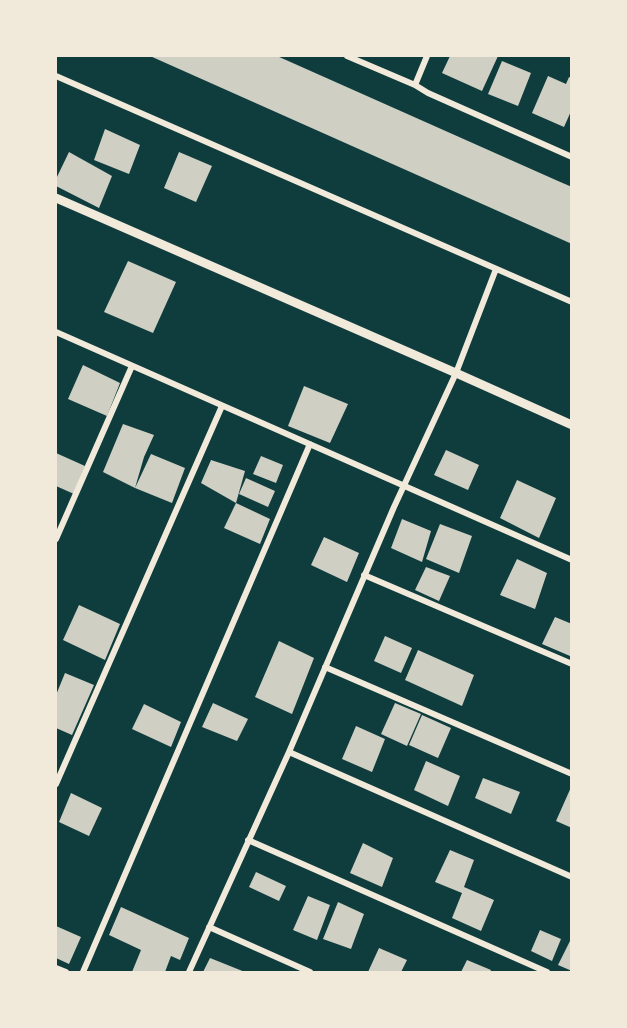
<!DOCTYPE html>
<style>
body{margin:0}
#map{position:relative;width:627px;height:1028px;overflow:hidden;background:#0f3d3e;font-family:"Space Grotesk",sans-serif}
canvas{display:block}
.frame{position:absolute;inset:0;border:57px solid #f1e9da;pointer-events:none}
</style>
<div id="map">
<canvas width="627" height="1028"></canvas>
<div class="frame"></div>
</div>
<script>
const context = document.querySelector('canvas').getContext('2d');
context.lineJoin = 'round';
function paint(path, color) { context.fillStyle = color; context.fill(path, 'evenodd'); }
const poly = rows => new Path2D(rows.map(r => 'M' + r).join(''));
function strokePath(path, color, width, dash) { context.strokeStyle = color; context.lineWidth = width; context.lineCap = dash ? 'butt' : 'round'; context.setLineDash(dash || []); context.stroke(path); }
const building = poly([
 [150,56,277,56,558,181,572,187,572,244],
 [450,56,498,56,482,91,442,73],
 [502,61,531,73,518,106,488,94],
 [548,76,566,84,569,77,572,78,572,109,564,127,532,113],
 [105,129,140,145,129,174,94,160],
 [69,152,112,176,99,208,56,186,56,179],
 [179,152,212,166,196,202,164,188],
 [128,261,176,282,153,333,104,312],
 [83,365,120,383,107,416,68,399],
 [304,386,348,404,330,443,288,426],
 [123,424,154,435,144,457,135,488,103,472],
 [446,450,479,465,468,490,434,475],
 [56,453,85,466,74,494,56,486],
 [151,454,185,468,172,503,135,488],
 [261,456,283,465,276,483,253,474],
 [211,460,245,471,236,503,270,519,260,544,224,528,236,503,201,483],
 [246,478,275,491,268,507,239,494],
 [517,480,556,498,539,538,500,518],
 [402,519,431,531,422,562,391,548],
 [440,524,472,536,459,573,426,559],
 [324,537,359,553,347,582,311,565],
 [517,559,547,573,535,609,500,595],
 [426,567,450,576,439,601,415,590],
 [79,605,120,624,105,660,63,640],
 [555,617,572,624,572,652,570,656,542,644],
 [385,636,412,648,401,673,374,661],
 [279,641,314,658,292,714,255,697],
 [418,650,474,675,462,706,405,680],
 [65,673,94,685,72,735,56,728,56,695],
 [213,703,248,719,237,741,202,727],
 [395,703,421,714,407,746,381,734],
 [144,704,181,722,171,747,132,729],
 [422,715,451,728,438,758,409,745],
 [356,726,385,739,372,772,342,759],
 [426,761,460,776,448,806,414,790],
 [483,778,520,792,511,814,475,798],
 [572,785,572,828,556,821],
 [71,793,102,808,89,836,59,822],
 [363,843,393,858,382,887,350,873],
 [450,850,474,860,464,887,494,900,481,931,452,918,462,893,435,882],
 [256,872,286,886,279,901,249,887],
 [308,896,330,905,317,940,293,930],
 [338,902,364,914,351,949,323,939],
 [121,907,189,938,180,960,171,956,165,972,132,972,141,950,109,935],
 [56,926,81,937,69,964,56,958],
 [540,930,561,939,552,961,531,951],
 [572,937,572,971,558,965],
 [379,948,407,960,401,972,368,972],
 [210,958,245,972,203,972],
 [467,960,491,970,490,972,461,972]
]);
const minor = poly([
 [347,56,415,85,428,93,572,157],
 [56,76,572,302],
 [415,85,427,56],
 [56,332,572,560],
 [56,539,132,366],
 [364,575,572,664],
 [325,667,572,774],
 [289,752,572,877],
 [56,784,222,406],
 [248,840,547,972],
 [209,927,310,972],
 [56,968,66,972],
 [83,972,310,444],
 [189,972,289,752,394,507,456,373,496,269]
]);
const tertiary = poly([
 [56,198,456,373,572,425]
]);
paint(building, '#cfcfc3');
strokePath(minor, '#f1e9da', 6);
strokePath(tertiary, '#f1e9da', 9);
</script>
